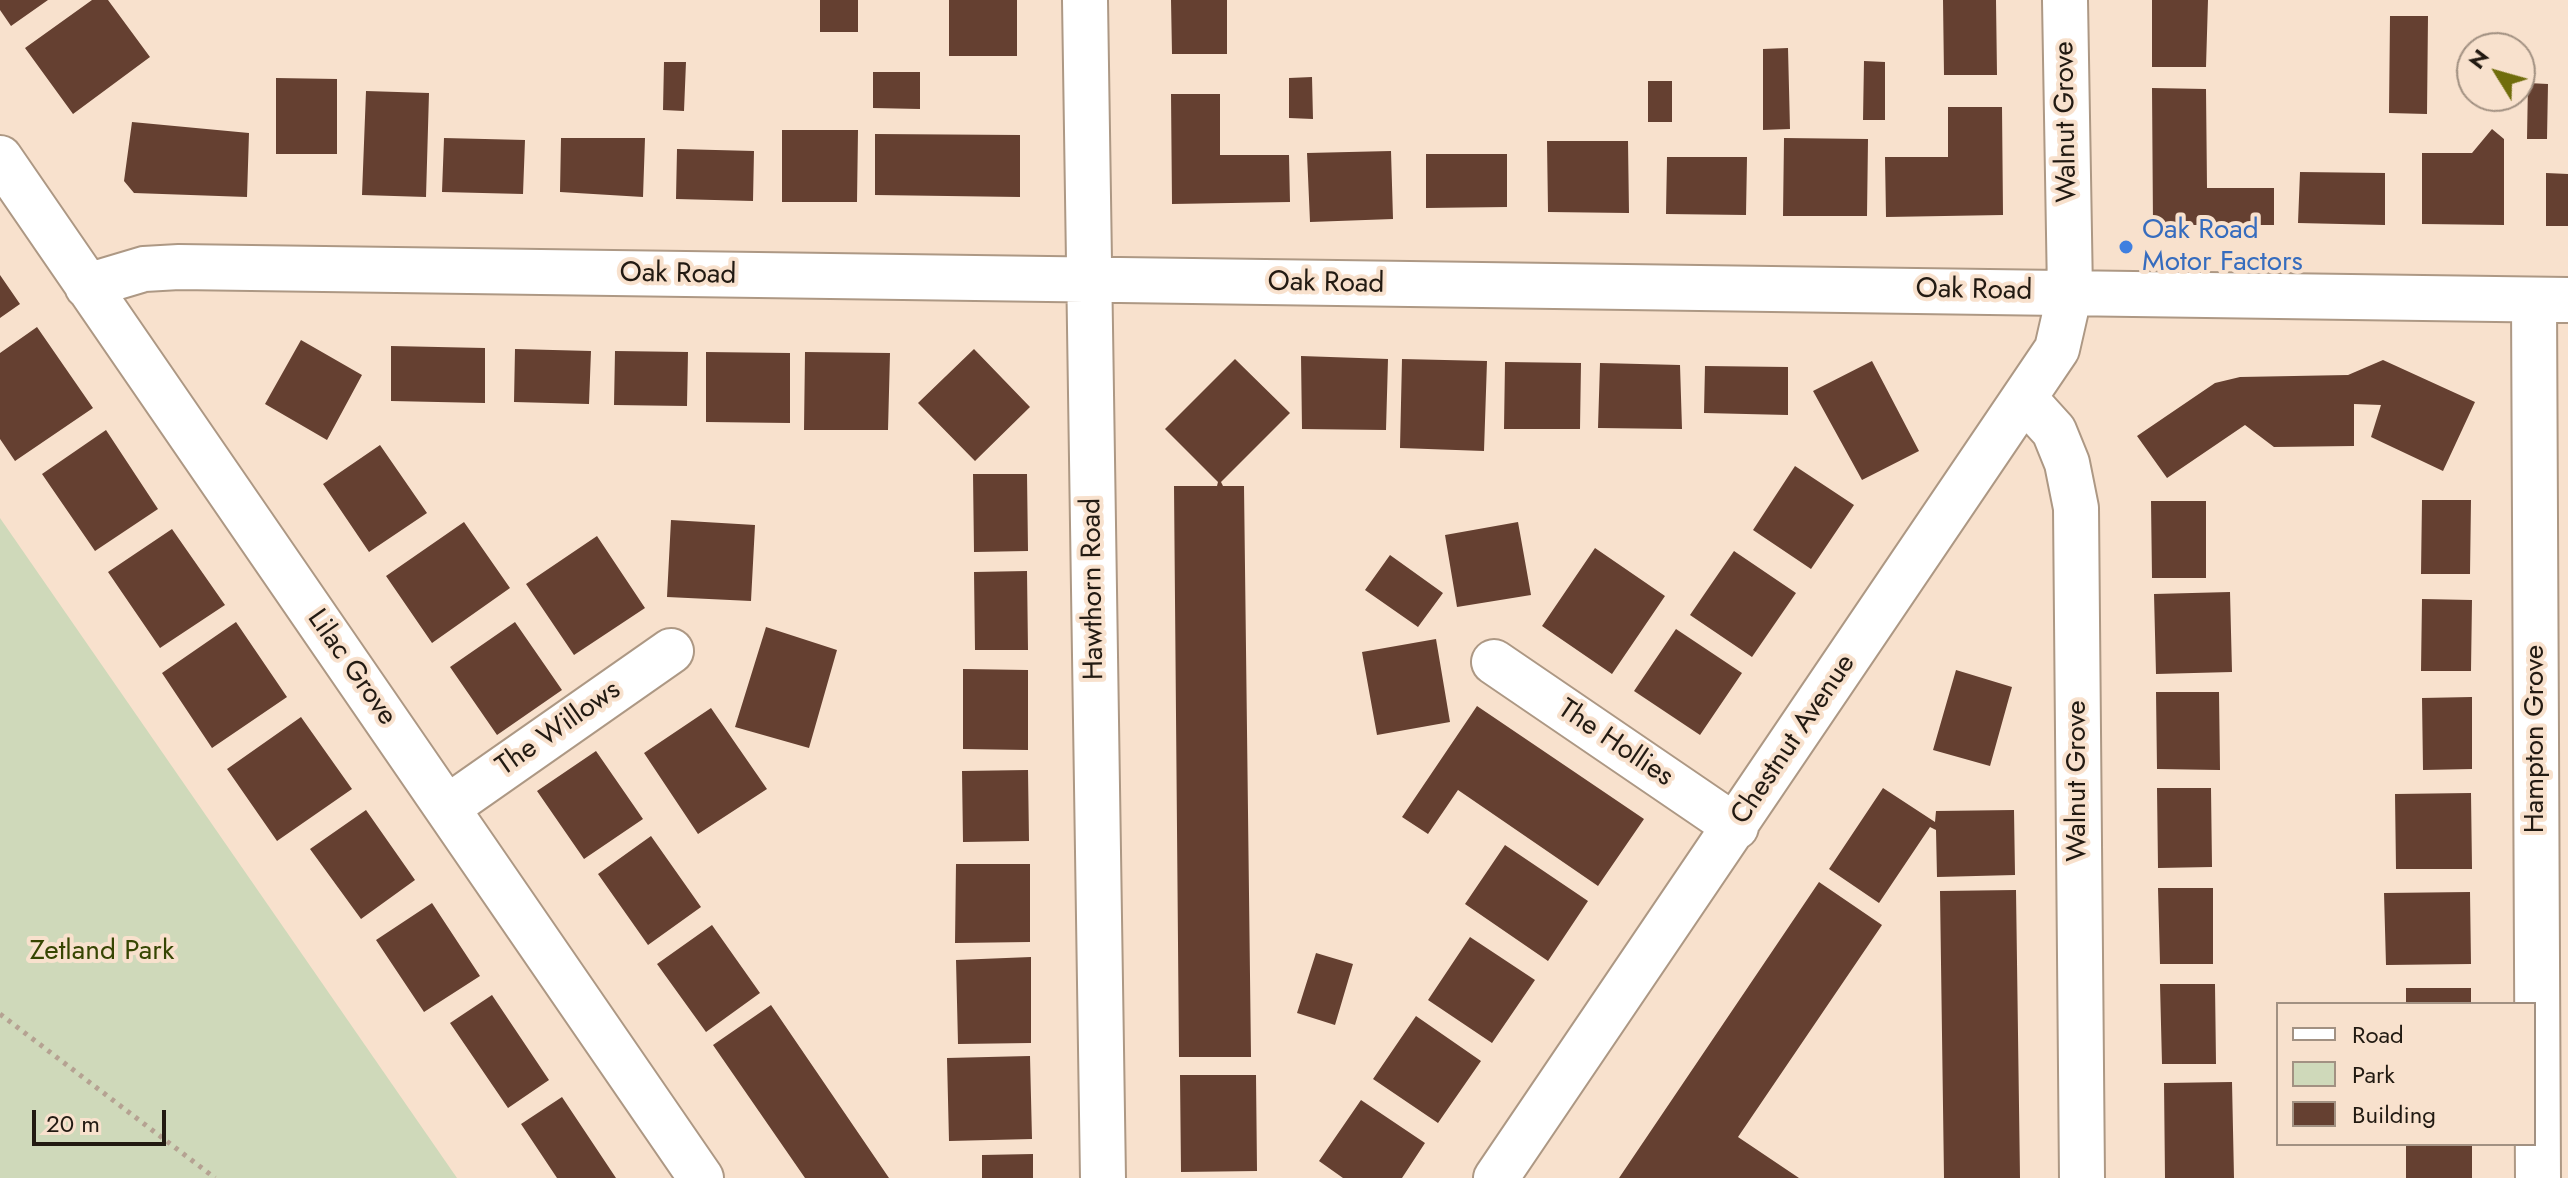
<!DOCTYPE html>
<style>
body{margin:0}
#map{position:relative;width:2568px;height:1178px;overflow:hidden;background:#f8e1cd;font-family:Jost,sans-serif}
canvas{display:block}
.legend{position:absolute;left:2276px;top:1002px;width:260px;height:144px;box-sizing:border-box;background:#f8e1cd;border:2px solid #a29182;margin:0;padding:10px 14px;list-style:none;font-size:24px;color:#221a12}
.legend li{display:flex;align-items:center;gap:16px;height:40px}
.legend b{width:40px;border:2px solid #a29182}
.north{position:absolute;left:2456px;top:32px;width:80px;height:80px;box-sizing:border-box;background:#f8e1cd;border:2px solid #a29182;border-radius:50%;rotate:307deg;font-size:22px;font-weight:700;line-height:32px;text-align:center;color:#221a12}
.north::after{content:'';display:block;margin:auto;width:28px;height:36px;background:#706d0c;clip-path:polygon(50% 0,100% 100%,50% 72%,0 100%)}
.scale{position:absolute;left:32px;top:1110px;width:134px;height:36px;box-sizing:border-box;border:4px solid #221a12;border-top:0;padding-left:10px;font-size:24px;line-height:28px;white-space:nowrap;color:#221a12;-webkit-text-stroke:6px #f8e1cd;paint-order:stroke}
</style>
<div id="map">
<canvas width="2568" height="1178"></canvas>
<ul class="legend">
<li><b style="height:10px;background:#fff"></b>Road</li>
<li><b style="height:22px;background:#cfd9ba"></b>Park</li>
<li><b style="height:22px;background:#654031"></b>Building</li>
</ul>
<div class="north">N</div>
<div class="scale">20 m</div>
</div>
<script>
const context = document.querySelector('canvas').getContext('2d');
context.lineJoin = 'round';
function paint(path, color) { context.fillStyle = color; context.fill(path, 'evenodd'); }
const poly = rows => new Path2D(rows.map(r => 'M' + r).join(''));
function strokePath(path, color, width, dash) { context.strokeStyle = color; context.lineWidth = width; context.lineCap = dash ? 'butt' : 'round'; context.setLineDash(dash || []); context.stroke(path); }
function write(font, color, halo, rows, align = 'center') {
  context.font = font + ' Jost,sans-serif'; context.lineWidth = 8; context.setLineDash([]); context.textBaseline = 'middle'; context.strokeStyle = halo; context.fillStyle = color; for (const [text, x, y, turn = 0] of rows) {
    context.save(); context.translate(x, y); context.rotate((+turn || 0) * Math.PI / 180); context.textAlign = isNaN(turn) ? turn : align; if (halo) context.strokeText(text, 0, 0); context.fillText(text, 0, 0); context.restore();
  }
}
const green = poly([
 [0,518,457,1178,0,1178]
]);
const building = poly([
 [0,0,48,0,11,26,0,10],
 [92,0,108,0,150,57,73,114,25,48],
 [820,0,858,0,858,32,820,32],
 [949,0,1017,0,1017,56,949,56],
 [1171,0,1227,0,1227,54,1172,54],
 [1943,0,1996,0,1997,75,1944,75],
 [2152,0,2208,0,2206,67,2152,67],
 [2390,16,2428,16,2427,114,2389,113],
 [1788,48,1790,129,1763,130,1763,49],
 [1864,61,1885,62,1885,120,1863,120],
 [664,62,686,62,684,111,663,110],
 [873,72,920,72,920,109,873,108],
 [1312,77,1313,119,1289,118,1289,78],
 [276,78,337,79,337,154,276,154],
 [1648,81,1672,81,1672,122,1648,122],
 [2528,83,2548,84,2547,139,2527,139],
 [2152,88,2206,89,2207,188,2274,188,2274,225,2153,225],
 [366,91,429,93,426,197,362,195],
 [1171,94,1220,94,1220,155,1289,155,1290,202,1172,204],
 [1948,107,2002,107,2003,215,1886,217,1885,157,1948,157],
 [132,122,249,133,247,197,134,193,124,181],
 [2492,129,2504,139,2504,225,2422,224,2422,153,2472,153],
 [782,130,858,130,857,202,782,202],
 [875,134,1020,135,1020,197,875,195],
 [444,138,525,140,523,194,442,192],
 [561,138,645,138,643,197,560,192],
 [1784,138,1868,139,1867,216,1783,216],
 [1547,141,1628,141,1629,213,1548,212],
 [677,149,754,151,753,201,676,199],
 [1391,151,1393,219,1310,222,1307,153],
 [1426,154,1507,154,1507,207,1426,208],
 [1667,157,1747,157,1746,215,1666,214],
 [2300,172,2385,173,2385,225,2298,223],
 [2546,173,2568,174,2568,226,2546,226],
 [0,275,20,304,0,318],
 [37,327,93,408,15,461,0,439,0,353],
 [301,340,362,375,327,440,265,404],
 [391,346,485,348,485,403,391,401],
 [515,349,591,351,589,404,514,402],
 [974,349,1030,407,975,461,918,403],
 [615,351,688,352,687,406,614,405],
 [706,352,790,353,790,423,706,422],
 [805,352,890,353,888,430,804,430],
 [1301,356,1388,359,1386,430,1302,429],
 [1235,359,1290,413,1221,482,1223,486,1244,486,1251,1057,1179,1057,1174,486,1217,486,1218,482,1165,429],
 [1402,359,1487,361,1484,451,1400,448],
 [2383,360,2475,402,2443,471,2371,437,2381,405,2354,404,2354,446,2274,447,2245,425,2167,478,2137,436,2215,383,2240,377,2348,375],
 [1872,361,1919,451,1862,480,1813,391],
 [1505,362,1581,363,1580,429,1504,429],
 [1600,363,1680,365,1682,429,1598,428],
 [1705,366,1788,367,1788,415,1704,413],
 [106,430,158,509,95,551,42,474],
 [380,445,427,513,369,552,323,484],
 [1795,466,1854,505,1811,569,1753,530],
 [973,474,1027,474,1028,551,974,552],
 [2422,500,2471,500,2470,574,2421,574],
 [2151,501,2206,501,2206,578,2152,578],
 [671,520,755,525,751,601,667,597],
 [464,522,510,588,432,643,386,576],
 [1518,522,1531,595,1457,607,1445,535],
 [172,529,225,605,160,648,108,572],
 [597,536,645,608,574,655,526,584],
 [1595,548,1665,596,1612,674,1542,626],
 [1734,551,1796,593,1752,657,1690,615],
 [1390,555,1443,593,1418,627,1365,590],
 [1027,571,1028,650,975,650,974,572],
 [2230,592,2232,672,2156,674,2154,594],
 [2422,599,2472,600,2471,671,2421,671],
 [236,622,287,697,212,748,162,673],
 [515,622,562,690,497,735,450,667],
 [766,627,837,650,809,748,735,727],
 [1676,629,1742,673,1700,735,1634,691],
 [1436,639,1450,722,1377,735,1362,652],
 [963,669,1028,670,1028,750,963,749],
 [1956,670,2012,687,1990,766,1933,750],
 [2156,692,2219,692,2220,770,2157,769],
 [2472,697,2472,769,2423,770,2422,698],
 [1477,706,1644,819,1598,886,1458,790,1428,834,1402,817],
 [711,708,767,789,698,834,644,753],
 [301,717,352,789,277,841,227,769],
 [596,751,643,819,584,859,537,791],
 [1028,770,1029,841,963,842,962,771],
 [1883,788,1935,822,1936,811,2014,810,2015,875,1937,877,1936,830,1930,827,1879,903,1829,869],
 [2157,788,2211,788,2212,867,2158,868],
 [2471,793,2472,869,2396,869,2395,794],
 [366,810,415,880,361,919,310,849],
 [651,836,701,907,648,945,598,874],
 [1505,845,1588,901,1548,961,1465,904],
 [956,864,1030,864,1030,942,955,943],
 [1819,882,1882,925,1738,1137,1799,1178,1619,1178],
 [2158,888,2213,888,2213,964,2160,964],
 [2016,890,2020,1178,1944,1178,1940,891],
 [2470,892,2471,964,2386,965,2384,893],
 [432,903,480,976,424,1012,376,940],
 [712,925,760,993,706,1032,657,964],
 [1470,937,1535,980,1492,1043,1428,1000],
 [1316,953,1353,964,1335,1025,1297,1013],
 [1031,957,1031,1043,958,1044,956,960],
 [2160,984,2215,984,2216,1064,2162,1064],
 [2406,988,2471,988,2471,1004,2406,1004],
 [492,995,549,1080,508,1108,450,1023],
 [771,1005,889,1178,805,1178,713,1045],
 [1416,1016,1481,1061,1438,1123,1373,1079],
 [1030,1056,1032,1139,949,1141,947,1058],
 [1180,1075,1256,1075,1257,1171,1181,1172],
 [2232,1082,2234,1178,2165,1178,2164,1083],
 [562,1097,616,1178,557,1178,521,1124],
 [1361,1100,1425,1143,1402,1178,1343,1178,1319,1161],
 [2406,1144,2472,1144,2472,1178,2406,1178],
 [1033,1154,1033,1178,982,1178,982,1155]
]);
const path = poly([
 [0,1014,215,1178]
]);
const minor = poly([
 [1085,0,1103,1178],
 [0,158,701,1178],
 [87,286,144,269,179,267,2568,300],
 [2534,300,2538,1178],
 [2025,399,2054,431,2067,463,2076,508,2082,1178],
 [1494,662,1736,827],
 [448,807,671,651],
 [1496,1178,2057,349,2070,292,2065,0]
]);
const markers = [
 [2126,247,8,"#3f7fe0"]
];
const streetNames = [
 ["Walnut Grove",2067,122,-91],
 ["Oak Road",678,275,1],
 ["Oak Road",1326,284,1],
 ["Oak Road",1974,291,1],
 ["Hawthorn Road",1094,589,-91],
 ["Lilac Grove",351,668,55],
 ["The Willows",559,729,-35],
 ["Hampton Grove",2536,739,-90],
 ["Chestnut Avenue",1794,740,-56],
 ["The Hollies",1615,744,34],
 ["Walnut Grove",2078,781,-90]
];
const shopNames = [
 ["Oak Road",2142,231],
 ["Motor Factors",2142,263]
];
const parkNames = [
 ["Zetland Park",102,952]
];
paint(green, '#cfd9ba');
paint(building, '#654031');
strokePath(minor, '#ad9884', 48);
strokePath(path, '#b5a292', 5, [4, 6]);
strokePath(minor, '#fff', 44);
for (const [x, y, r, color] of markers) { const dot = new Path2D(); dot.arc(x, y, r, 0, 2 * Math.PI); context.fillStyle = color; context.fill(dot); strokePath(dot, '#f8e1cd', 3); }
write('28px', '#221a12', '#f8e1cd', streetNames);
write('28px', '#366cbe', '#f8e1cd', shopNames, 'left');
write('28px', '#364502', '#f8e1cd', parkNames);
</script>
